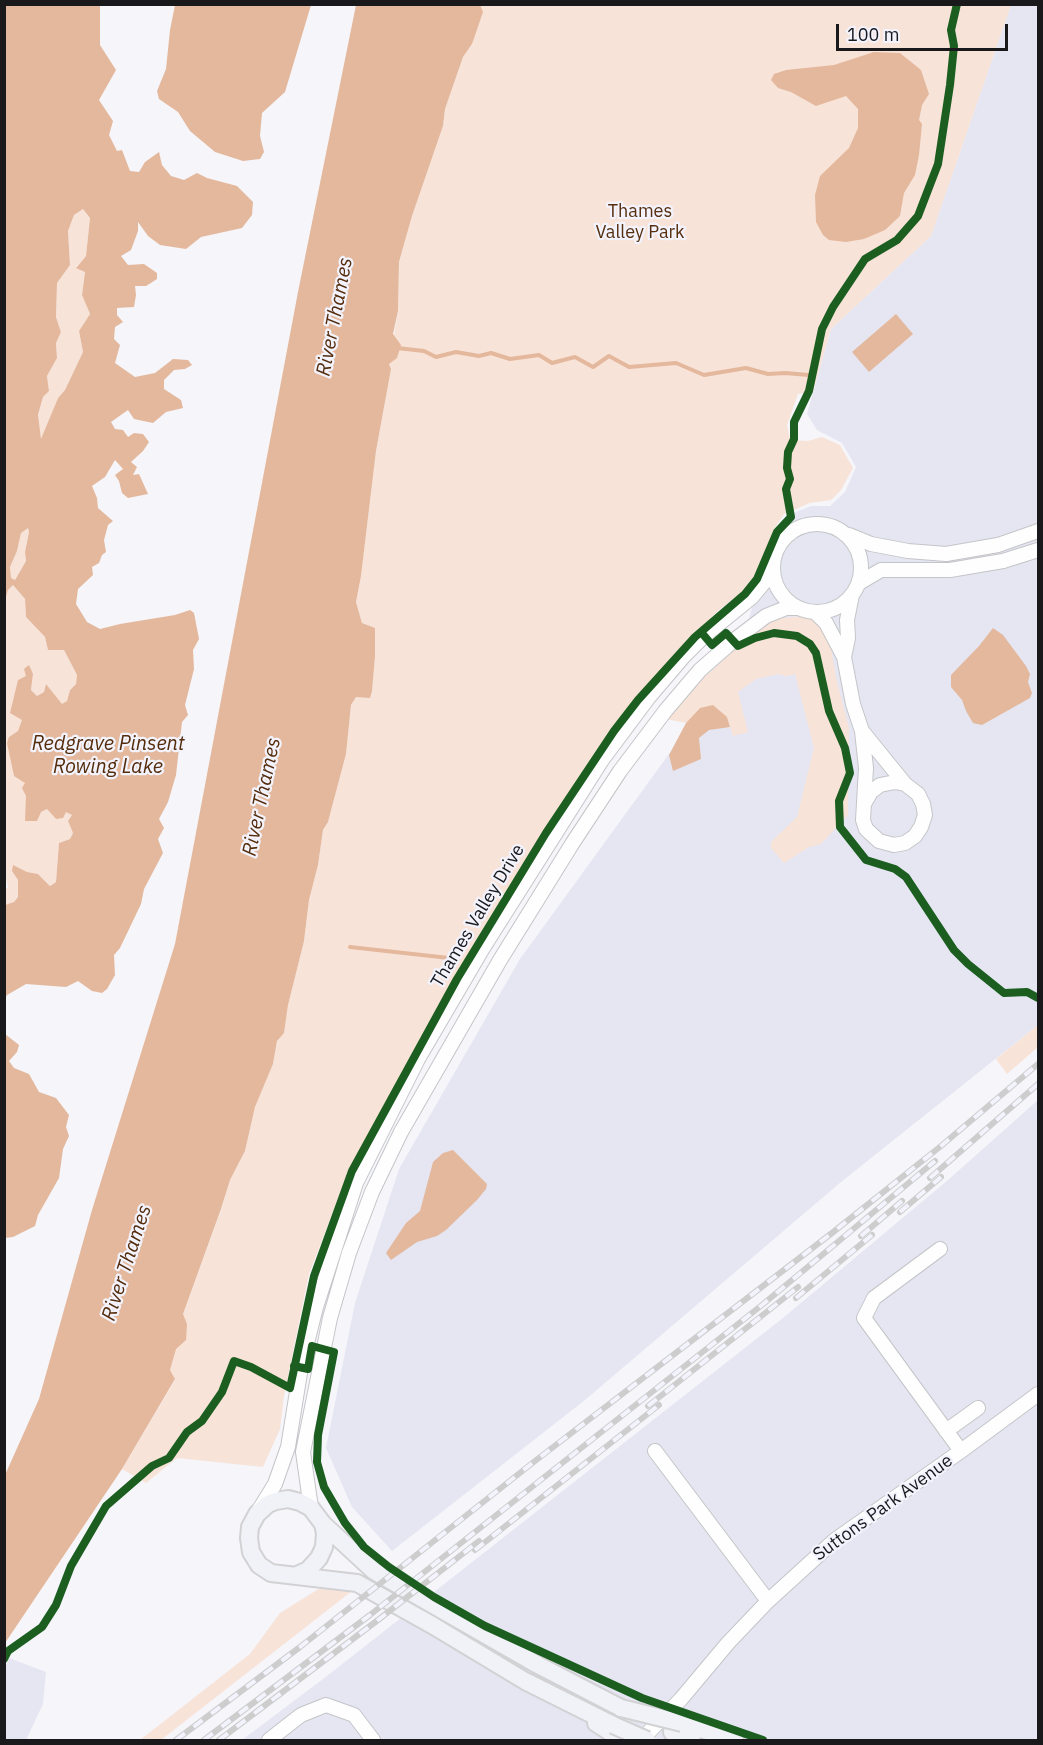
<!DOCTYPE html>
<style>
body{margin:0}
#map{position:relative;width:1043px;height:1745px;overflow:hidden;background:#f5f5fa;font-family:"IBM Plex Sans",sans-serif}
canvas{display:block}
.frame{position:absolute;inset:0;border:6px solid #19191c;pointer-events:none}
.scale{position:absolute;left:836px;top:24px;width:172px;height:27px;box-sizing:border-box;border:3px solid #19191c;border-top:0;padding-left:8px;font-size:18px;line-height:21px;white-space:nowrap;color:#19191c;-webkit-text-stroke:4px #f2f3fd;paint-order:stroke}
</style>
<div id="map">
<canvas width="1043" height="1745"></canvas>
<div class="frame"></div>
<div class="scale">100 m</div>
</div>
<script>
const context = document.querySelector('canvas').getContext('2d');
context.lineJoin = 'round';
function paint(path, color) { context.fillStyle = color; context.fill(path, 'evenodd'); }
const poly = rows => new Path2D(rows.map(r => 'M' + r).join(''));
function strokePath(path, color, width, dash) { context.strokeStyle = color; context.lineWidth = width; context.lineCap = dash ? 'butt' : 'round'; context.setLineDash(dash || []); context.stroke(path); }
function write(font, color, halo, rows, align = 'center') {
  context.font = font + ' "IBM Plex Sans",sans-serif'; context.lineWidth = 4.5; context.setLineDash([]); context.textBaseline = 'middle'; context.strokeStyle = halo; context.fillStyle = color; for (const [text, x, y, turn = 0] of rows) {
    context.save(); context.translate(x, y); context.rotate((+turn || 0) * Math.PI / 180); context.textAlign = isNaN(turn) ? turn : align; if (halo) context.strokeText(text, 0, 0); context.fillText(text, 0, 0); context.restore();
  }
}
const built = poly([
 [1011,5,1038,5,1038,1025,841,1182,585,1400,392,1551,352,1507,326,1448,355,1303,399,1169,520,959,738,659,771,538,786,516,811,506,830,506,845,492,856,467,842,443,817,430,807,414,831,329,931,236],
 [1038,1100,1038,1740,242,1740,327,1676,783,1318,948,1180],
 [9,1658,46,1672,43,1704,26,1740,5,1740,5,1668]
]);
const green = poly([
 [480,5,1011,5,931,236,831,329,813,392,798,394,787,425,790,440,808,441,822,437,840,445,853,468,841,490,831,500,810,503,784,514,774,529,755,576,743,591,719,610,681,647,607,735,578,778,476,942,349,1170,309,1274,284,1396,280,1429,263,1467,177,1458,146,1483,122,1469,175,1380,170,1370,183,1314,221,1210,230,1180,245,1151,255,1107,273,1064,277,1041,284,1032,288,1005,304,941,309,900,318,865,323,830,328,822,346,754,351,705,356,697,372,691,375,657,375,629,362,623,356,602,361,576,376,451,391,369,389,364,398,311,399,262,412,216,443,126,445,109,463,57,472,44],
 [83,209,90,218,86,256,76,267,85,271,82,295,90,314,79,331,83,352,65,390,58,398,41,441,38,416,43,397,49,391,47,376,57,358,56,343,61,332,56,317,57,283,70,265,68,231,74,215],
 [28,527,29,532,25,552,26,561,15,580,11,579,10,567,17,551,21,533],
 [13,585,25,599,26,617,45,637,48,650,64,650,77,675,76,684,70,690,67,701,62,705,46,684,44,692,37,696,31,690,33,674,27,676,22,720,18,732,9,737,25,783,41,812,47,809,56,819,66,811,72,815,68,821,73,833,70,839,59,843,56,882,50,886,38,874,12,871,18,880,18,897,14,902,5,905,5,888,8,888,6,877,5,877,4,600,8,590],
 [803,616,823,624,829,635,836,678,849,728,848,815,821,844,809,847,784,863,771,848,771,842,797,817,814,748,795,674,786,676,778,674,756,679,738,692,748,732,733,736,727,717,700,708,686,723,666,719,690,690,752,634,774,619],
 [1038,1025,1038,1047,1007,1074,996,1059],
 [325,1585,352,1591,161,1740,140,1740,250,1654,280,1613]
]);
const water = poly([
 [5,4,100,5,100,45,116,70,99,100,113,121,109,135,117,151,122,150,130,171,139,172,145,162,159,152,162,165,171,176,184,180,197,173,207,178,237,186,253,202,252,215,242,228,201,237,186,249,160,245,148,236,138,222,138,231,131,250,121,256,128,265,144,264,157,273,157,279,146,286,135,286,136,295,134,307,117,308,117,315,123,322,115,327,114,339,120,345,115,363,135,377,155,373,173,359,188,360,192,365,185,369,174,370,164,380,164,389,181,400,183,408,166,412,153,423,134,419,128,410,111,422,115,429,123,430,128,437,134,433,143,434,149,442,143,451,131,462,137,467,133,475,139,474,148,494,128,498,122,493,119,481,115,475,123,469,115,460,105,477,92,486,97,498,98,508,113,521,108,525,104,540,106,552,102,555,99,563,92,567,93,575,78,589,76,604,87,622,100,629,120,624,175,615,190,610,194,613,199,639,193,650,194,669,185,705,188,715,182,722,176,775,168,802,159,819,164,828,158,839,163,853,144,889,141,904,120,948,114,955,115,975,107,989,102,993,92,991,78,981,66,987,26,984,7,995,5,999,5,905,14,902,18,897,18,880,12,871,13,865,27,872,38,874,50,886,56,882,59,843,70,839,73,833,68,821,72,815,66,812,63,818,56,819,47,809,41,812,37,821,25,821,26,796,22,788,25,783,14,776,7,743,9,737,18,731,22,720,10,713,18,680,26,676,24,669,29,665,33,674,31,690,37,696,44,692,46,684,62,704,67,701,70,690,76,684,77,675,64,650,48,650,45,637,26,617,25,599,13,585,8,590,5,600],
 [83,209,90,218,86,256,76,268,85,272,82,295,90,314,79,331,83,352,65,390,58,398,41,439,38,415,43,397,49,391,47,376,57,358,56,343,61,332,56,317,57,283,70,265,68,231,74,215],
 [28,528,29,532,25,552,26,561,15,580,11,578,10,567,17,551,21,533],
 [175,5,311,5,285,92,262,113,260,136,264,152,260,159,243,161,215,152,190,131,178,112,159,99,157,91,166,69,170,30],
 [356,5,480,5,483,12,472,44,463,57,445,109,443,126,412,216,399,262,398,311,393,334,401,345,397,358,389,364,391,369,376,451,361,576,356,602,362,623,375,628,375,657,372,691,370,698,356,697,351,705,346,754,328,822,323,830,318,865,309,900,304,941,288,1005,284,1033,277,1041,273,1064,255,1107,245,1151,230,1180,221,1209,183,1314,187,1324,186,1340,176,1349,170,1370,175,1379,122,1469,5,1643,5,1475,39,1399,92,1210,175,944,298,292],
 [874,52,900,53,921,70,929,94,922,105,919,120,922,124,919,155,915,175,904,193,900,216,885,230,864,239,846,242,829,240,823,235,816,222,815,195,820,176,849,148,858,128,858,109,846,96,816,106,791,92,778,88,771,80,774,74,786,70,834,65],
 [896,314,913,334,869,372,852,352],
 [993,628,1003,635,1026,666,1030,674,1028,682,1032,693,1030,698,982,725,973,723,966,711,962,700,951,687,951,675,979,646],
 [713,705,727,717,730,727,709,730,699,738,701,759,673,771,669,755,686,723,700,708],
 [5,1034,19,1045,17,1052,9,1061,14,1068,29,1074,39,1092,56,1098,69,1115,66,1127,69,1136,63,1149,59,1178,38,1215,35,1226,13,1237,5,1238],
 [453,1150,487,1184,486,1189,477,1200,446,1230,437,1236,417,1242,391,1260,386,1253,406,1223,420,1211,433,1162,443,1153]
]);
const stream = poly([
 [397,348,424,351,436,357,456,352,479,356,491,353,510,359,539,355,552,363,575,357,593,367,609,356,629,367,676,363,704,375,746,368,768,374,785,373,809,375],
 [350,947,458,959]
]);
const minor = poly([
 '773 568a44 44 0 1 1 88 0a44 44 0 1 1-88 0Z',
 [849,535,871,544,908,551,946,554,998,545,1038,531],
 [859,583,881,570,950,570,1003,561,1038,550],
 [815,612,826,623,844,657,853,704,862,731,866,768,863,820,866,829,879,841,894,845,905,843,915,836,921,827,925,815,923,804,918,794,905,784,862,731],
 [844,657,848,638,847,620,852,595],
 [864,804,871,792,880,785,895,782,905,784],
 [940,1249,874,1298,864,1318,961,1451],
 [946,1431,978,1408],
 [655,1451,768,1601],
 [311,1508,303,1452,330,1318,349,1253,372,1192,401,1132,500,960,572,844,620,771,666,710,700,670,733,641,766,616,786,608,797,608],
 [259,1510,275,1484,288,1447,301,1367,316,1307,356,1183,418,1059,483,948,602,760,649,697,684,656,704,636,752,597,766,580,773,564],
 [269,1740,301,1715,326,1705,354,1715,373,1740],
 [641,1740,681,1699,728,1643,768,1601,835,1540,961,1451,1038,1394]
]);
const major = poly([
 [323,1524,374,1571,538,1665,621,1708],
 [297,1575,308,1570,319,1558,324,1547,325,1533,323,1524,311,1508,300,1502,288,1499,276,1501,268,1504,257,1514,250,1527,249,1538,251,1552,259,1565,271,1573,357,1583,432,1625,525,1681,613,1725],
 [596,1723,622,1740],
 [682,1723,735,1740],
 [672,1732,692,1740]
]);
const rail = poly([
 [930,1178,1038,1084],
 [900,1212,941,1177],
 [861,1236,902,1201],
 [796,1298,872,1235],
 [648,1406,798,1287],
 [475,1550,659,1405],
 [176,1740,300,1647,535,1461,832,1233,941,1146,1038,1064],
 [204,1740,370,1615,762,1305,935,1161],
 [219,1740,378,1620,479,1541]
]);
const majorBridge = poly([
 [621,1708,682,1723],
 [613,1725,647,1740]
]);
const cycleway = poly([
 [701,632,712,645,726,633,738,646,755,638,774,633,797,636,810,644,816,653,829,711,845,748,850,773,839,801,840,827,866,860,895,869,906,877,954,950,968,964,1004,993,1027,992,1038,998],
 [294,1366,308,1369,312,1346,334,1352,318,1435,317,1462,324,1487,345,1523,364,1547,389,1567,434,1597,485,1626,642,1698,763,1740],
 [4,1659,8,1651,42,1627,56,1605,71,1566,106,1506,152,1466,169,1458,187,1432,202,1421,222,1392,234,1361,251,1367,290,1388,314,1276,352,1171,457,979,546,833,614,731,638,700,695,637,745,594,757,579,777,532,791,517,786,489,790,479,787,468,788,452,794,439,794,422,809,391,822,329,833,307,865,259,897,240,918,216,938,164,950,85,954,46,951,30,957,4]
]);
const parkNames = [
 ["Thames",640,212],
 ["Valley Park",640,233]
];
const streetNames = [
 ["Thames Valley Drive",478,916,-59],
 ["Suttons Park Avenue",883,1508,-36]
];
const waterNames = [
 ["River Thames",335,317,-79],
 ["Redgrave Pinsent",108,744],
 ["Rowing Lake",108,767],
 ["River Thames",262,797,-78],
 ["River Thames",127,1263,-72]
];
paint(built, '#e5e6f2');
paint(green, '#f8e3d8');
paint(water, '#e4b89c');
strokePath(stream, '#e4b89c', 4);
strokePath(minor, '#c4c5c8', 16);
strokePath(major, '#d2d2d4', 20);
strokePath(minor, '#fefefe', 14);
strokePath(major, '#f1f2f7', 16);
strokePath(rail, '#cdcdce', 6);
strokePath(rail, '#f2f3fd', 4, [11]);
strokePath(majorBridge, '#d2d2d4', 20, []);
strokePath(majorBridge, '#f1f2f7', 16);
strokePath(cycleway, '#1b5e20', 8);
write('18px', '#572e0e', '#f2f3fd', parkNames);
write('18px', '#19191c', '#f2f3fd', streetNames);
write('italic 20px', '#552c0b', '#f2f3fd', waterNames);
</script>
